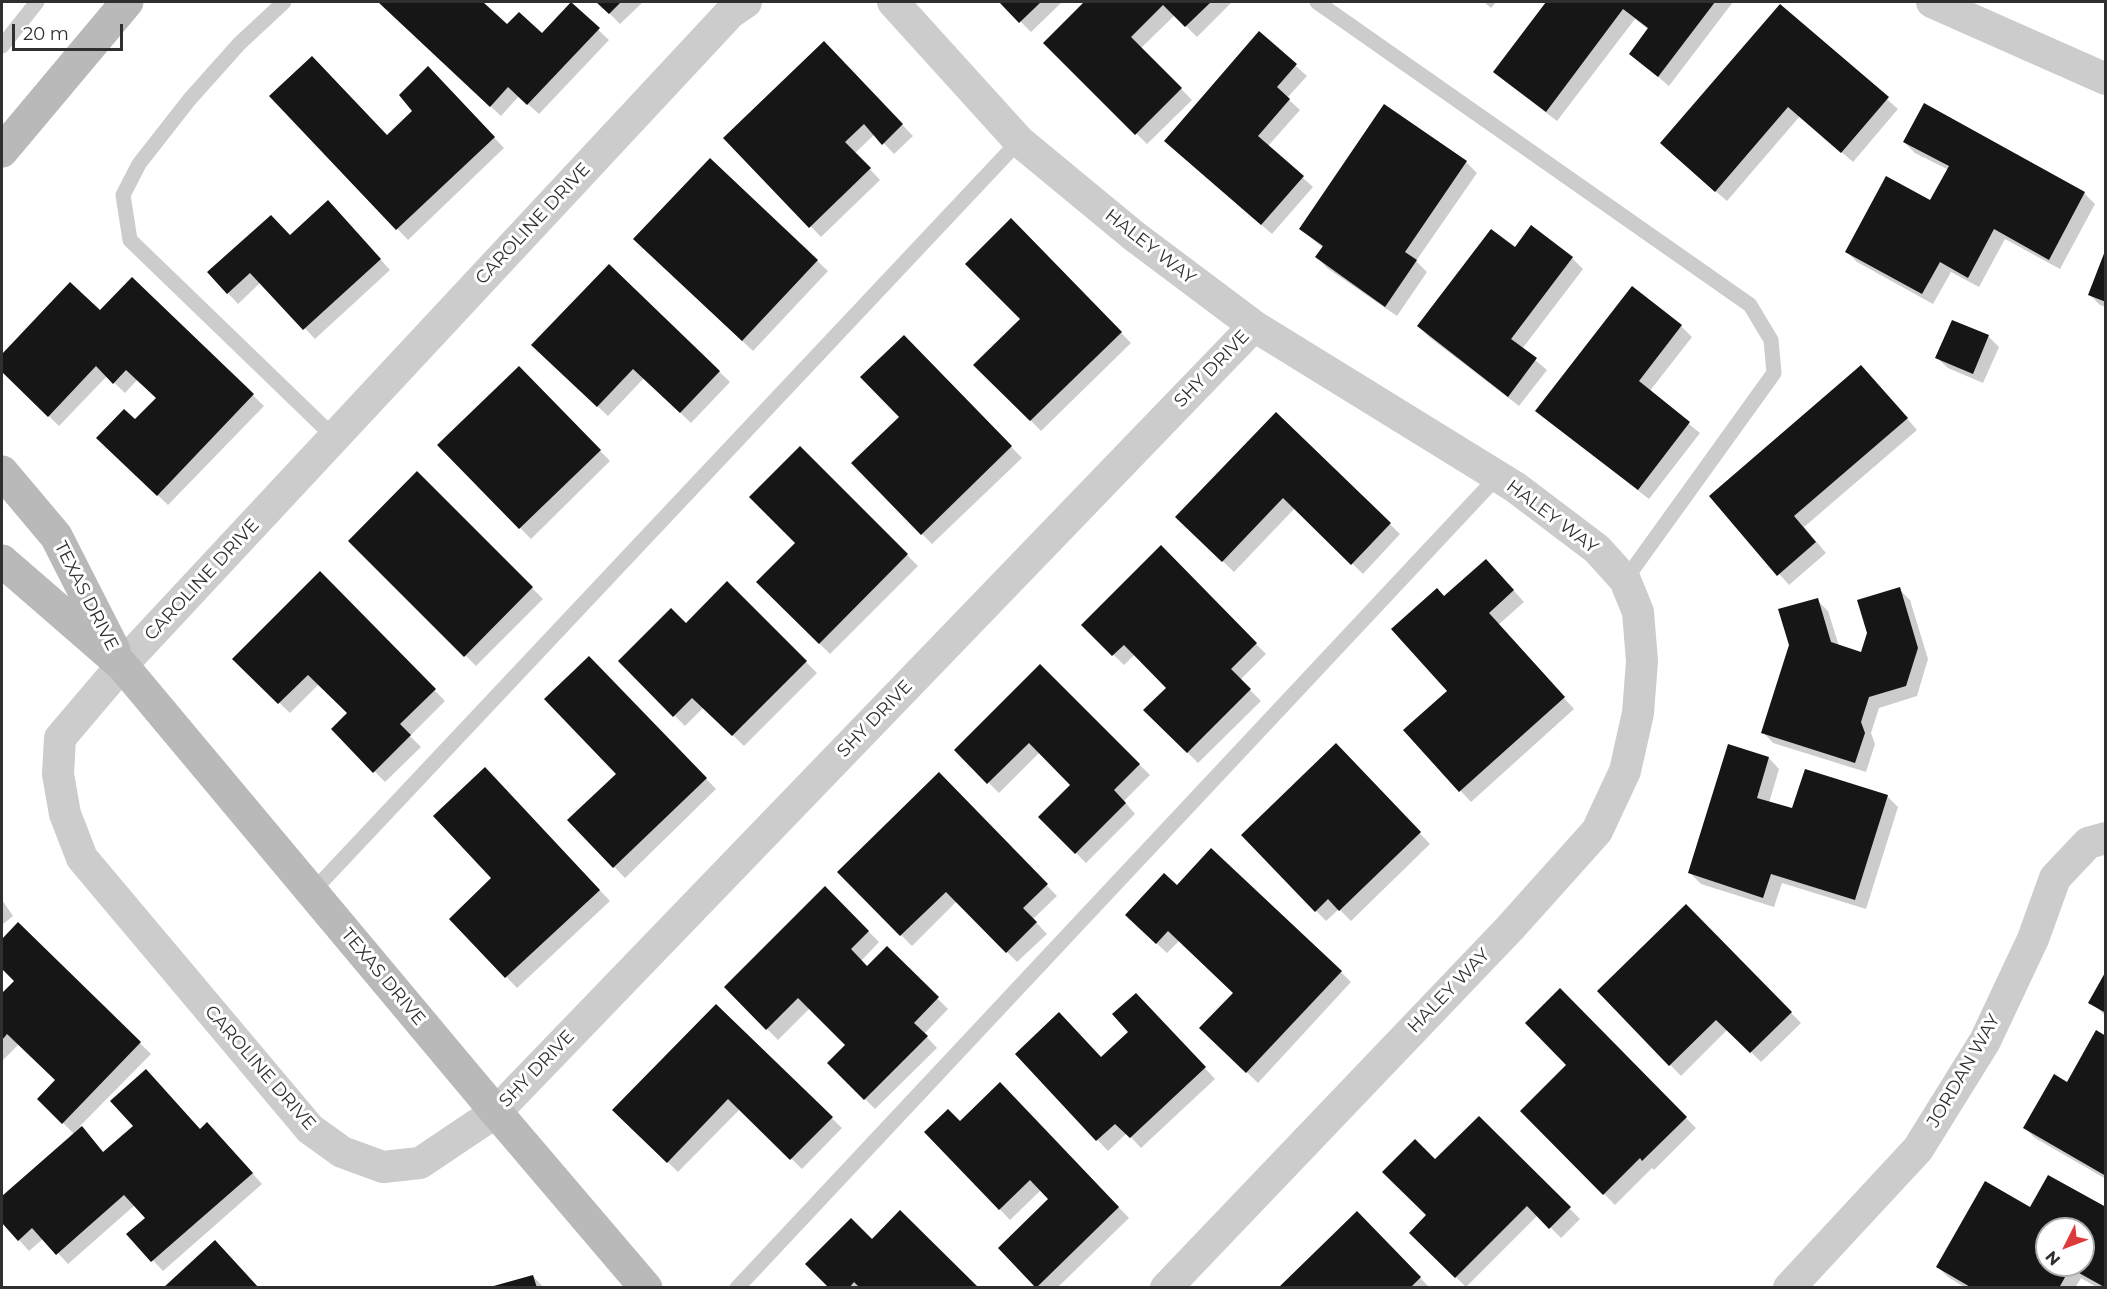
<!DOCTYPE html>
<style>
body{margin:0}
#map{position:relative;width:2107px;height:1289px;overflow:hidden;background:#fff;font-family:Montserrat,sans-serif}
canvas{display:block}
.frame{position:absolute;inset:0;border:3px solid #2f2f2f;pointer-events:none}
.north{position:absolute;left:2035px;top:1217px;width:60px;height:60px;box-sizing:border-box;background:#fff;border:2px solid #acacac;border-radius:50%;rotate:228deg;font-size:16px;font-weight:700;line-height:24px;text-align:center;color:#2f2f2f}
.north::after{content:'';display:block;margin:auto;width:21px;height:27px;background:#dd3a3b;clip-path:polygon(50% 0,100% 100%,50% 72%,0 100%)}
.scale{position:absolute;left:12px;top:24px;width:111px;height:27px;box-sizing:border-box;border:3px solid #2f2f2f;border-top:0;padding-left:8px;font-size:18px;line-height:21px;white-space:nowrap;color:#2f2f2f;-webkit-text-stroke:4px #fff;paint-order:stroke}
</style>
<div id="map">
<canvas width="2107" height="1289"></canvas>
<div class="frame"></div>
<div class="north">N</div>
<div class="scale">20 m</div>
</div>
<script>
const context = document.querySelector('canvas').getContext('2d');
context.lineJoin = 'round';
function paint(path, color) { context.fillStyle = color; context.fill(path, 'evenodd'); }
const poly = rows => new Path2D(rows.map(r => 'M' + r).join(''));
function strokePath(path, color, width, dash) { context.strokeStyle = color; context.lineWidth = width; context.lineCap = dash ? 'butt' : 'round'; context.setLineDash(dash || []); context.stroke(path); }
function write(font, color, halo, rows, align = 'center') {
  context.font = font + ' Montserrat,sans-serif'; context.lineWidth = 6; context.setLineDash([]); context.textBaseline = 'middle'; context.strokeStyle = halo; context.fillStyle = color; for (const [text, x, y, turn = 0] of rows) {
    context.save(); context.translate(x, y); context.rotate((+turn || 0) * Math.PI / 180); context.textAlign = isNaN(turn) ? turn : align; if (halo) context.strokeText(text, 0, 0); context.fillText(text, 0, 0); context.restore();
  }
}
const shadow = poly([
 [379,2,481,2,507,26,542,36,571,4,609,40,539,114,519,96,501,116],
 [598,2,643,2,620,24],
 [1001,2,1062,2,1031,32],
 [1086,2,1232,2,1197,37,1175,15,1141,48,1192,100,1147,144,1045,43],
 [1484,2,1496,2,1491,8],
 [1548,2,1733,2,1669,86,1631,54,1649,30,1635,19,1557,121,1506,82,1495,72],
 [1780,6,1898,109,1853,162,1800,116,1727,201,1672,154],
 [1259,33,1307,76,1287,98,1300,110,1268,146,1313,187,1272,234,1176,151],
 [824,43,913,136,894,154,875,134,855,153,880,180,821,237,726,138],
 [439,79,504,148,408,240,271,96,387,137,414,111],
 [1904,142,2084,193,2095,204,2060,269,2005,239,1979,287,1951,272,1933,304,1857,262,1847,252,1931,202,1949,170,1915,153],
 [710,160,828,271,753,351,646,250],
 [1466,162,1477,173,1416,261,1427,272,1397,316,1327,268,1317,257,1323,248,1301,229],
 [339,213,390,270,315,339,261,282,238,304,209,273,290,237],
 [1011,220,1131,343,1041,431,976,365,1022,319],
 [1531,227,1572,258,1583,269,1522,349,1547,370,1519,406,1429,337,1419,326,1515,249],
 [2106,255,2106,307,2100,305,2090,295],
 [609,266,730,382,691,423,644,378,608,416,544,356],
 [132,279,264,406,168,505,98,438,135,421,157,398,137,380,125,393,107,376,59,426,2,370,2,356,70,284,100,312],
 [1681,326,1692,337,1649,392,1700,433,1649,499,1548,421,1537,411],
 [1988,336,1999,347,1983,383,1948,368,1937,358],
 [904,337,1022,458,932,544,853,463,901,417],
 [519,368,610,461,531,539,439,445],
 [1872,378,1917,430,1804,527,1826,553,1789,585,1711,496],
 [1276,414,1400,534,1363,574,1295,508,1234,572,1177,517],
 [800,448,918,566,830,654,758,582,797,543],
 [417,473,543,599,476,666,351,541],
 [1161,548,1266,654,1240,680,1261,701,1198,763,1145,710,1168,688,1135,654,1124,665,1083,625],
 [1496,571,1524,602,1498,625,1574,709,1471,802,1405,730,1449,691,1444,598],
 [320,573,445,701,410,736,421,747,385,782,333,729,349,713,319,684,290,713,234,659],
 [727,583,817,673,744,746,704,707,685,726,620,661,686,625],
 [1899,589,1910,600,1928,659,1917,696,1879,708,1871,733,1875,744,1866,772,1773,743,1763,732,1817,600,1828,611,1839,646,1862,654],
 [589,658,716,789,625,878,569,820,618,774],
 [1040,666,1150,775,1124,801,1135,814,1086,863,1040,817,1072,785,1040,752,999,793,956,750],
 [1336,745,1430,844,1351,921,1339,909,1326,921,1243,835],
 [1769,758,1779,769,1769,803,1793,810,1887,796,1898,807,1866,909,1782,883,1774,907,1701,884,1690,873],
 [939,775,1057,896,1033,919,1047,934,1017,962,957,901,912,946,839,872],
 [495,780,610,901,517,988,451,919,493,879],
 [1177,887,1341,972,1351,982,1258,1083,1201,1028,1235,993,1179,941,1167,953,1137,925],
 [825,888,879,942,861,961,867,968,887,948,948,1009,924,1034,937,1048,875,1109,829,1063,847,1045,810,1008,778,1040,726,987],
 [2,900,13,916,2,925],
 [1686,906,1801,1023,1761,1062,1728,1029,1681,1076,1599,992],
 [18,924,151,1054,80,1126,104,1153,200,1131,218,1135,262,1184,163,1271,128,1234,147,1218,135,1205,68,1264,44,1238,29,1251,2,1221,2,1198,74,1134,39,1099,57,1080,19,1044,2,1061,2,995,16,981,2,967,2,941],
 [2106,974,2106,1016,2090,1002],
 [1560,991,1696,1128,1654,1170,1652,1168,1615,1205,1522,1111,1568,1065],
 [1146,1005,1215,1079,1141,1148,1127,1133,1108,1151,1017,1054,1102,1059,1130,1032],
 [716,1006,842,1128,802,1169,740,1109,678,1172,615,1110],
 [2106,1037,2106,1179,2035,1138,2025,1128,2067,1084],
 [1011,1095,1129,1218,1057,1288,1038,1288,1000,1248,1050,1199,1041,1190,1010,1220,926,1132,960,1123],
 [1479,1118,1580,1219,1561,1238,1538,1215,1466,1287,1411,1233,1428,1215,1436,1161],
 [2031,1209,2106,1209,2106,1288,2098,1288,2081,1278,2075,1288,1966,1288,1948,1277,1938,1267],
 [2047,1229,2083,1229,2083,1265,2047,1265],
 [1357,1213,1430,1288,1280,1288],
 [872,1241,976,1288,831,1288],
 [533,1276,544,1288,493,1288]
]);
const building = poly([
 [378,2,483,2,507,24,519,12,542,33,571,2,600,28,527,105,508,87,490,107],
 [596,2,621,2,609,14],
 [999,2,1041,2,1019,23],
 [1084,2,1211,2,1185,27,1163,5,1131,37,1182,88,1135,135,1043,43],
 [1546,2,1715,2,1658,77,1629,54,1648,28,1623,9,1546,112,1493,72],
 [1780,4,1889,97,1841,153,1788,107,1715,192,1660,143],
 [1259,31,1297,64,1277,87,1290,99,1258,136,1304,176,1261,225,1164,141],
 [824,41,903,124,882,145,864,124,845,142,871,168,809,228,723,138],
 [312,56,387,135,412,111,399,95,428,66,495,137,396,230,269,96],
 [1924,103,2085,192,2049,260,1994,229,1968,278,1940,262,1922,294,1845,252,1886,176,1930,200,1949,166,1903,142],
 [1384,104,1467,161,1405,252,1417,260,1385,307,1315,257,1323,246,1299,229],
 [710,158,818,260,742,341,633,239],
 [328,200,381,259,303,330,250,273,227,294,207,272,271,215,290,235],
 [1011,218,1122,332,1030,421,973,365,1020,319,965,264],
 [1531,225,1573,257,1511,339,1537,358,1508,397,1417,326,1491,229,1515,247],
 [2105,251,2106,251,2106,302,2088,295],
 [609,264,720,371,680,413,633,369,597,407,531,345],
 [132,277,254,394,157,496,96,438,124,409,135,419,156,398,126,370,113,384,96,366,48,417,2,372,2,354,70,282,100,310],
 [1632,286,1682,325,1639,381,1690,422,1638,490,1535,411],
 [1952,320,1989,335,1973,374,1935,358],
 [904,335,1012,446,921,535,851,463,899,417,860,377],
 [1861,365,1908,418,1794,516,1816,542,1777,576,1709,496],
 [519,366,601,450,519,529,437,445],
 [1276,412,1391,523,1351,565,1283,498,1222,562,1175,517],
 [800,446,908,554,819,644,756,582,795,543,749,497],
 [417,471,533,587,464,657,348,541],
 [1161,545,1257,643,1231,669,1251,689,1187,753,1143,710,1166,688,1124,645,1112,656,1081,625],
 [1486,559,1514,590,1489,613,1565,697,1459,792,1403,730,1447,691,1391,629,1437,588,1444,596],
 [320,571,436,689,400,724,411,735,373,773,331,729,347,713,308,675,278,704,232,659],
 [727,581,807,661,732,736,692,698,673,717,618,661,671,608,686,623],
 [1900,587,1918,648,1906,686,1869,697,1861,722,1865,733,1855,763,1761,733,1789,645,1778,609,1818,598,1831,642,1861,652,1867,633,1857,600],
 [589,656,707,778,613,868,567,820,616,774,544,699],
 [1040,664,1140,764,1114,790,1126,803,1075,854,1038,817,1070,785,1029,743,987,784,954,750],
 [1336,743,1421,832,1339,911,1328,899,1315,912,1241,835],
 [1728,744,1769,757,1757,798,1792,808,1805,769,1888,795,1855,900,1771,874,1763,898,1688,873],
 [485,767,600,890,505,978,449,919,491,878,433,816],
 [939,772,1048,884,1023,908,1037,922,1006,953,946,892,900,936,837,872],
 [1211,848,1342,971,1246,1073,1199,1028,1233,993,1168,931,1156,944,1125,915,1164,873,1177,885],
 [825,886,869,931,851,949,867,966,887,946,939,997,914,1023,928,1036,864,1100,827,1063,845,1045,798,998,766,1030,724,987],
 [1686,904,1792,1012,1750,1053,1716,1020,1669,1066,1597,991],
 [18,922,141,1042,62,1124,37,1099,55,1080,7,1034,2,1040,2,993,14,981,2,969,2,939],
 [2106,971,2106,1013,2088,1003],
 [1560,988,1687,1117,1642,1161,1640,1158,1603,1195,1520,1111,1566,1065,1525,1023],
 [1136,993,1206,1067,1130,1138,1115,1124,1096,1141,1015,1054,1059,1012,1101,1057,1128,1032,1112,1014],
 [716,1004,833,1117,790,1160,728,1099,667,1163,612,1110],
 [2096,1030,2106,1036,2106,1176,2023,1128,2054,1074,2067,1082],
 [146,1069,200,1129,207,1122,253,1173,151,1262,126,1234,145,1218,124,1195,56,1255,32,1228,18,1241,2,1223,2,1196,82,1126,103,1152,133,1126,110,1101],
 [1000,1082,1119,1207,1036,1288,998,1248,1048,1199,1030,1180,999,1210,924,1132,948,1109,960,1121],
 [1479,1116,1571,1207,1549,1229,1527,1206,1455,1278,1409,1233,1426,1215,1382,1172,1415,1139,1435,1159],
 [2048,1175,2106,1207,2106,1288,2070,1268,2059,1288,1972,1288,1936,1267,1985,1181,2030,1207],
 [2047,1229,2083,1229,2083,1265,2047,1265],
 [900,1210,979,1288,860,1288,854,1282,849,1288,829,1288,805,1264,851,1218,872,1239],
 [1357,1211,1421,1277,1410,1288,1278,1288],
 [215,1240,259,1288,163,1288],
 [533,1275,537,1288,490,1288,490,1287]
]);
const lane = poly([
 [284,2,239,44,189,100,139,164,123,195,130,240,335,438],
 [1317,2,1750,305,1771,340,1774,373,1625,580],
 [2,46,37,2],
 [312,892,1019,141],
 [737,1288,1497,477]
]);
const street = poly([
 [746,2,730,13,122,665,60,738,58,774,65,814,82,858,310,1129,342,1152,383,1167,420,1163,496,1112,1254,326],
 [893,2,1019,141,1134,236,1254,326,1515,487,1597,549,1625,580,1638,612,1642,661,1638,713,1625,771,1597,831,1510,928,1166,1288],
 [1932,2,2106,79],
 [1789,1288,1918,1149,1985,1041,2033,939,2055,878,2088,843,2106,838]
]);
const secondary = poly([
 [2,151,127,2],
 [2,472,56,536,114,650],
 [2,561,122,665,496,1112,646,1288]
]);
const streetNames = [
 ["CAROLINE DRIVE",533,224,-47],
 ["HALEY WAY",1150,247,38],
 ["SHY DRIVE",1212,369,-46],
 ["HALEY WAY",1552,517,37],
 ["CAROLINE DRIVE",202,580,-47],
 ["TEXAS DRIVE",86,596,63],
 ["SHY DRIVE",875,719,-46],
 ["TEXAS DRIVE",383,977,50],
 ["HALEY WAY",1449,991,-46],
 ["CAROLINE DRIVE",260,1068,49],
 ["SHY DRIVE",537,1069,-46],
 ["JORDAN WAY",1964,1071,-60]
];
paint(shadow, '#0003');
paint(building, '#161616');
strokePath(lane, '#ccc', 15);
strokePath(street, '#ccc', 32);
strokePath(secondary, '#b9b9b9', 33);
write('18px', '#2f2f2f', '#fff', streetNames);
</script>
